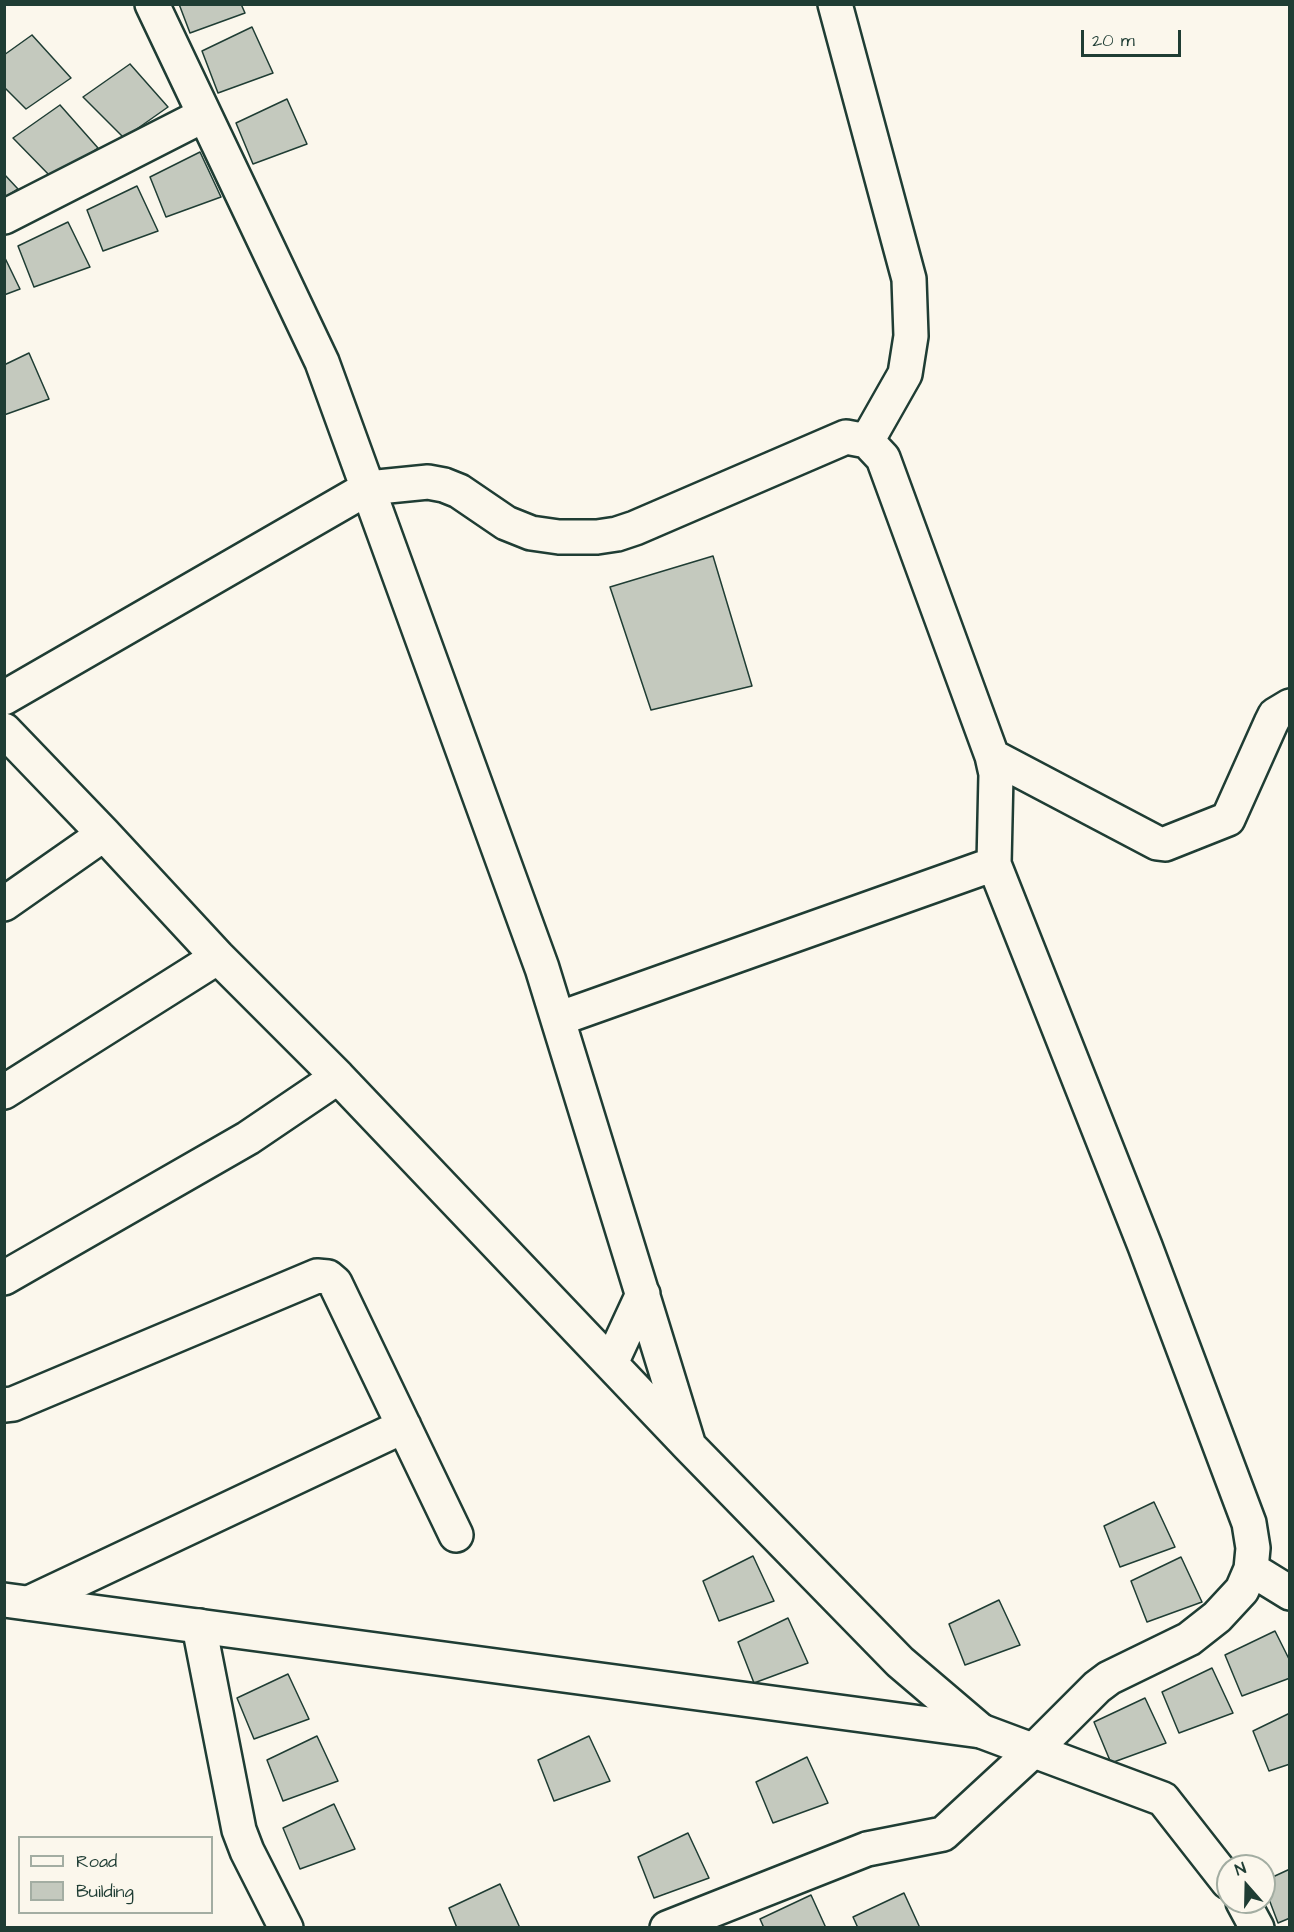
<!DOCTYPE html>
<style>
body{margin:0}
#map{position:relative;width:1294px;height:1932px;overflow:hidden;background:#fbf7ec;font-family:"Architects Daughter",sans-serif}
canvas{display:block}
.frame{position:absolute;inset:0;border:6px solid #1f3d34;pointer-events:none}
.legend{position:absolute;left:18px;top:1836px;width:195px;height:78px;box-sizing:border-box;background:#fbf7ec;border:2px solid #a3ada2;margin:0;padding:8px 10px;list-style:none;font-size:18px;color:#1f3d34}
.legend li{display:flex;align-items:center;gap:12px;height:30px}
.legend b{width:30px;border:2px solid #a3ada2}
.north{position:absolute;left:1216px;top:1854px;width:60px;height:60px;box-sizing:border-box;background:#fbf7ec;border:2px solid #a3ada2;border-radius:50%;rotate:340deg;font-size:16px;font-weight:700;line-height:24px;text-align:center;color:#1f3d34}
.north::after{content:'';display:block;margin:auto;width:21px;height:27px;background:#1f3d34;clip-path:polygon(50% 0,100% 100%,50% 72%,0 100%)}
.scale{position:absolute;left:1081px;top:30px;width:100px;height:27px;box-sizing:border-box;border:3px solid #1f3d34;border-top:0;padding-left:8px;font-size:18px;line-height:21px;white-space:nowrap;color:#1f3d34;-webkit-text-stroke:4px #fbf7ec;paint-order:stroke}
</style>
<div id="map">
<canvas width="1294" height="1932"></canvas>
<div class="frame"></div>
<ul class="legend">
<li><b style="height:8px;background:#fbf7ec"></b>Road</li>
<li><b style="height:16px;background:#c4c9be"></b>Building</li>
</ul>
<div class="north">N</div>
<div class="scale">20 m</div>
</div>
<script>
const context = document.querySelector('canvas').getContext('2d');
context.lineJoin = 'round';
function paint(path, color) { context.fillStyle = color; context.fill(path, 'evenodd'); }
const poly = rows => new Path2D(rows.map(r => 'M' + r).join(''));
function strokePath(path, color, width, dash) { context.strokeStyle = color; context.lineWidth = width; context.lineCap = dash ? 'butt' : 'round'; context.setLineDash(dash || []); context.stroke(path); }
const building = poly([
 [179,4,241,4,245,13,190,33,179,4],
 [252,27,273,73,218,93,202,51,252,27],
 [32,35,71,78,26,109,4,87,4,55,32,35],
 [130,64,168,107,124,138,83,97,130,64],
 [287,99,307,144,253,164,236,123,287,99],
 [60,105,98,148,53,179,13,138,60,105],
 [200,152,221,197,166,217,150,177,200,152],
 [4,174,18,189,4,198,4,174],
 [137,186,158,231,103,251,87,210,137,186],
 [68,222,90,267,34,287,18,246,68,222],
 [4,256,20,289,4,295,4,256],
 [29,353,49,399,4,415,4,365,29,353],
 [713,556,752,686,651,710,610,587,713,556],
 [1154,1502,1175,1547,1120,1567,1104,1526,1154,1502],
 [753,1556,774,1601,719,1621,703,1581,753,1556],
 [1181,1557,1202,1602,1147,1622,1131,1581,1181,1557],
 [999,1600,1020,1645,965,1665,949,1624,999,1600],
 [788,1618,808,1663,754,1683,738,1642,788,1618],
 [1275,1631,1290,1661,1290,1678,1242,1696,1225,1655,1275,1631],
 [1212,1668,1233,1713,1179,1733,1162,1692,1212,1668],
 [288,1674,309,1719,254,1739,237,1698,288,1674],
 [1145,1698,1166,1743,1111,1763,1094,1722,1145,1698],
 [1290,1713,1290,1764,1269,1771,1253,1731,1290,1713],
 [317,1736,338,1781,283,1801,267,1760,317,1736],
 [589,1736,610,1781,554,1801,538,1760,589,1736],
 [807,1757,828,1803,773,1823,756,1782,807,1757],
 [334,1804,355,1849,300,1869,283,1828,334,1804],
 [688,1833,709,1878,654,1898,638,1857,688,1833],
 [1290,1869,1290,1918,1278,1923,1264,1886,1264,1881,1290,1869],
 [500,1884,520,1928,457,1928,449,1908,500,1884],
 [904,1893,920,1928,858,1928,853,1917,904,1893],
 [811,1895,826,1928,764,1928,760,1919,811,1895]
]);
const minor = poly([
 [152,4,322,362,542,968,689,1446],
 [835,4,909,279,911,336,905,374,867,441],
 [4,217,204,115],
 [4,698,368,488,428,482,444,485,459,491,506,523,531,533,559,537,597,537,617,534,635,528,846,437,867,441,883,458,992,756,996,774,994,864,1145,1246,1249,1523,1253,1548,1251,1569,1242,1590,1217,1617,1189,1639,1109,1678,1097,1687,1034,1750,943,1834,867,1849,667,1928],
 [4,730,104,834,218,957,338,1077,689,1446,900,1662,981,1731],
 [992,756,1157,843,1165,844,1228,819,1271,723,1275,715,1290,706],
 [4,904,104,834],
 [558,1019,994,864],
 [4,1092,218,957],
 [4,1278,248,1138,338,1077],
 [611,1363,643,1294],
 [4,1405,13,1404,317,1276,328,1277,335,1283,456,1535],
 [1251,1569,1290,1593],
 [29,1603,404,1426],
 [199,1626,239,1830,247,1851,286,1928]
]);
const tertiary = poly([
 [4,1600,981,1731,1163,1799,1228,1882],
 [1243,1902,1257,1928]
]);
paint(building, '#c4c9be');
strokePath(building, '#1f3d34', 1.5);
strokePath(minor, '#1f3d34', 38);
strokePath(tertiary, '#1f3d34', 38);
strokePath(minor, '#fbf7ec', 33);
strokePath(tertiary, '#fbf7ec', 33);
</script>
